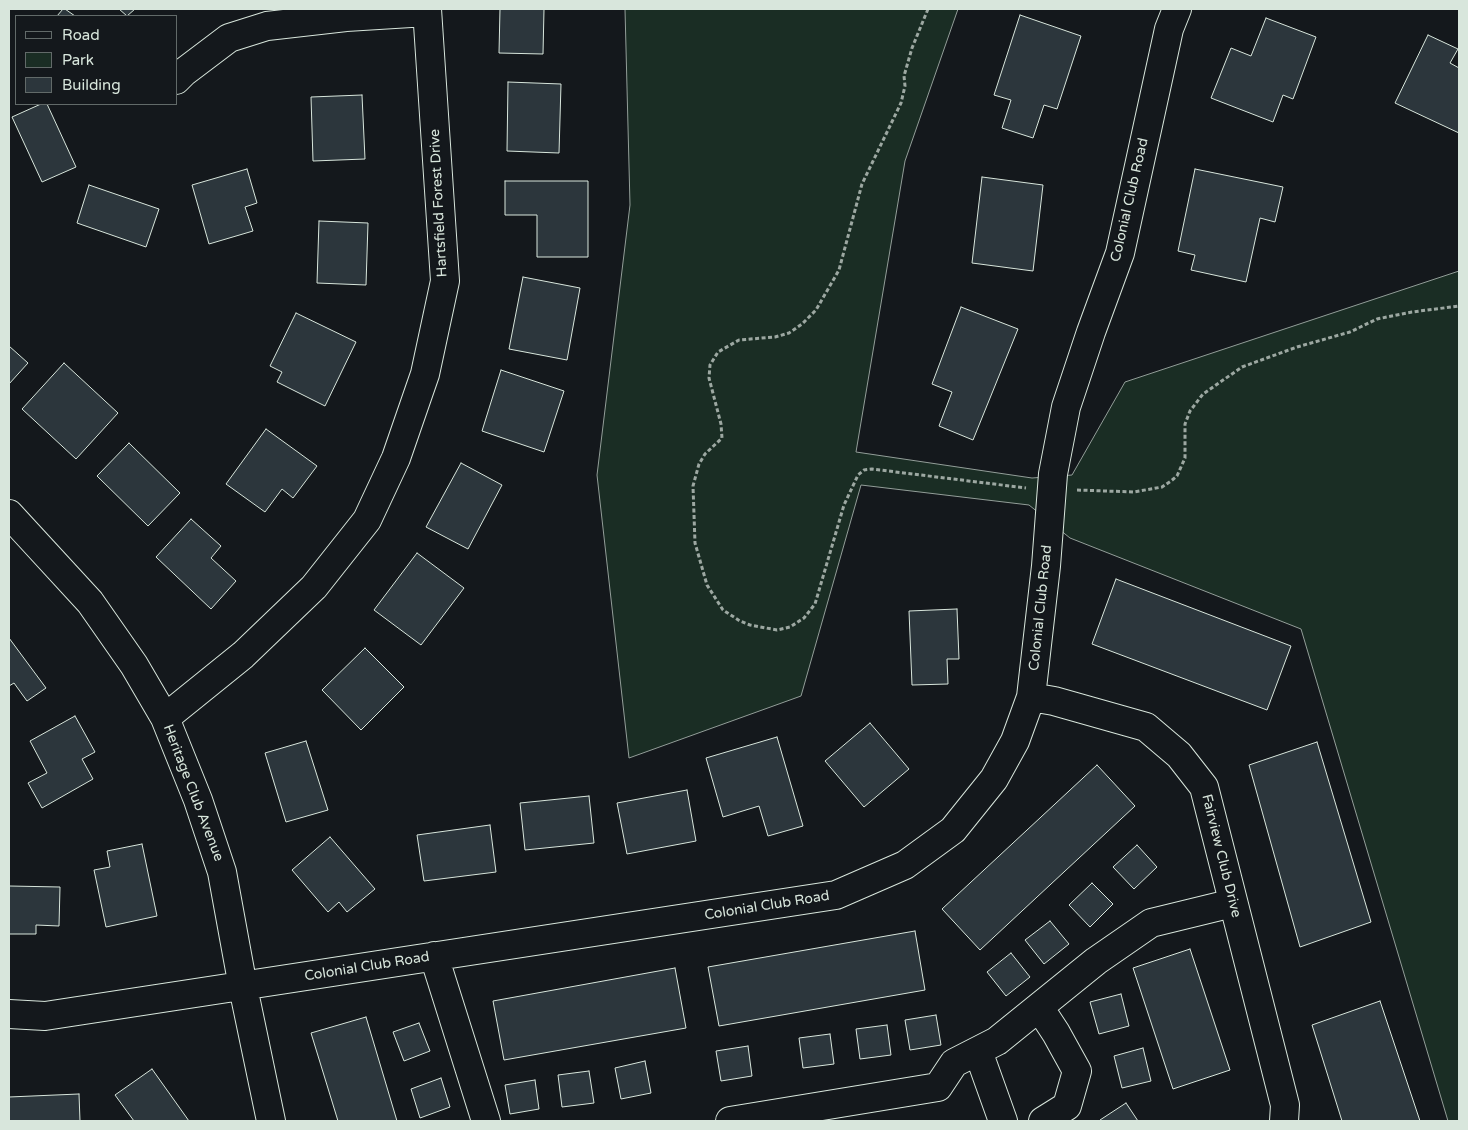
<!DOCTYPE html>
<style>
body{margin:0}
#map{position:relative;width:1468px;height:1130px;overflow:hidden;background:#14181c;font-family:"Varela Round",sans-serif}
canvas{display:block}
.frame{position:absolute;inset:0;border:10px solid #d8e6dc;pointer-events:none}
.legend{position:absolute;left:15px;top:15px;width:162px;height:90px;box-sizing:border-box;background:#14181c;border:1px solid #626a69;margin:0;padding:6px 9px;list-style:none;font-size:15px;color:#d8e6dc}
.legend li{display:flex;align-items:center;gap:10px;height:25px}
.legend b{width:25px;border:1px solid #626a69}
</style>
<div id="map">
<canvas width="1468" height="1130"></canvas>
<div class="frame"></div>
<ul class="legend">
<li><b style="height:6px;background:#14181c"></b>Road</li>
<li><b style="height:14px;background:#1a2d24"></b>Park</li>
<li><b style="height:14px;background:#2c363c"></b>Building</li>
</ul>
</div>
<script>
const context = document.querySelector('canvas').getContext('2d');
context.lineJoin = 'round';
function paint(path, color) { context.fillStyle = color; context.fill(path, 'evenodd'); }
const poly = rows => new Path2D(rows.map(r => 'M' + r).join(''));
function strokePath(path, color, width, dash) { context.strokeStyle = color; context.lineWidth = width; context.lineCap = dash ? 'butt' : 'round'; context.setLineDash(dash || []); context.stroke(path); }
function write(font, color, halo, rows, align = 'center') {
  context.font = font + ' "Varela Round",sans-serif'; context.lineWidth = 4; context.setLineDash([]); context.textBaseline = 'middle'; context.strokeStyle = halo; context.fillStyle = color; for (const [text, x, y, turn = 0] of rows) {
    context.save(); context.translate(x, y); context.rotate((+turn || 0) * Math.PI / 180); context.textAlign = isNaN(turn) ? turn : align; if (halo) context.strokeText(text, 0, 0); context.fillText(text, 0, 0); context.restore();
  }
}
const green = poly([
 [625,9,958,9,905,161,856,452,1032,478,1072,475,1125,382,1459,271,1459,1121,1448,1121,1301,629,1070,538,1029,505,861,485,801,696,629,758,597,475,630,205,625,9]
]);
const building = poly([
 [63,9,65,9,75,16,57,16,63,9],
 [119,9,135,9,127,16,119,9],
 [500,9,544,9,543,54,499,53,500,9],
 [1020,15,1081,36,1057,109,1044,105,1033,138,1002,128,1011,100,994,95,1020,15],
 [1266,18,1316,37,1293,99,1283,95,1273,122,1211,98,1231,48,1251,56,1266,18],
 [1428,35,1458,49,1450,63,1459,68,1459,133,1395,103,1428,35],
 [508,82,561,84,559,153,507,151,508,82],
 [362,95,365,159,313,161,311,97,362,95],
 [41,104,47,104,76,167,42,182,12,117,41,104],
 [247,169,257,203,245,207,253,231,209,244,192,185,247,169],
 [1195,169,1283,187,1275,222,1260,218,1246,282,1191,270,1195,255,1178,251,1195,169],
 [982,177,1043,185,1033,271,972,263,982,177],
 [505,181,588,181,588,257,537,257,537,215,505,215,505,181],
 [89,185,159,209,146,247,77,223,89,185],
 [319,221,368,223,366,285,317,283,319,221],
 [523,277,580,288,567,360,509,349,523,277],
 [961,307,1018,329,973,440,939,426,952,392,932,384,961,307],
 [296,313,356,342,325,406,277,382,282,372,270,366,296,313],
 [9,346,28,363,9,384,9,346],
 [64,363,118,413,76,459,22,409,64,363],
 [501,370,564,391,544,452,482,431,501,370],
 [266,429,317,466,293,498,282,489,265,512,226,484,266,429],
 [129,443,180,493,148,526,97,476,129,443],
 [461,463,502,485,468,549,426,527,461,463],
 [191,519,221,546,211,558,236,581,211,609,156,557,191,519],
 [417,553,464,588,421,645,374,610,417,553],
 [1116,579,1291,646,1267,710,1092,644,1116,579],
 [957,609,959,659,947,659,948,684,912,685,909,611,957,609],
 [9,638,46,688,27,701,14,683,9,686,9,638],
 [365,648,404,687,361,730,322,690,365,648],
 [75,716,95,752,82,759,93,779,42,808,28,783,47,773,30,741,75,716],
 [870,723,909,769,864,807,825,761,870,723],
 [777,737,803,826,768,836,759,806,723,817,706,758,777,737],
 [306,741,328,810,286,822,265,753,306,741],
 [1317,742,1371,922,1300,947,1249,765,1317,742],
 [1097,765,1135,806,980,950,942,909,1097,765],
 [687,790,696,841,627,854,617,803,687,790],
 [589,796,594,843,525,850,520,803,589,796],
 [490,825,496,872,424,881,417,835,490,825],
 [330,837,375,889,347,912,339,902,328,912,292,870,330,837],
 [142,844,157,916,106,927,94,870,110,867,107,851,142,844],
 [1137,845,1157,867,1134,889,1113,867,1137,845],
 [1092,883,1113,904,1090,927,1069,905,1092,883],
 [9,886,60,887,59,926,36,925,36,934,9,934,9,886],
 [1050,921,1069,944,1044,964,1025,940,1050,921],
 [915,931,925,990,719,1026,708,967,915,931],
 [1190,949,1230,1070,1173,1089,1133,968,1190,949],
 [1011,953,1030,977,1006,996,987,972,1011,953],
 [675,968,686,1028,504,1060,493,1001,675,968],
 [1121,994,1129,1026,1099,1034,1090,1002,1121,994],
 [1380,1001,1420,1121,1342,1121,1312,1025,1380,1001],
 [936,1015,941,1045,910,1050,905,1020,936,1015],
 [366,1017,397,1121,338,1121,311,1033,366,1017],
 [419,1023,430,1051,404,1061,393,1032,419,1023],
 [887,1025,891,1055,860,1059,856,1029,887,1025],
 [830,1034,834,1064,803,1068,799,1038,830,1034],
 [748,1046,752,1076,721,1081,716,1051,748,1046],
 [1143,1048,1151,1081,1122,1088,1114,1056,1143,1048],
 [645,1061,651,1093,621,1099,615,1068,645,1061],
 [152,1069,189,1121,134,1121,115,1095,152,1069],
 [589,1071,594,1103,562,1107,558,1075,589,1071],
 [441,1078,450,1107,420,1118,411,1089,441,1078],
 [535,1080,539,1109,510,1114,505,1085,535,1080],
 [79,1094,80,1121,9,1121,9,1097,79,1094],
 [1126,1103,1138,1121,1101,1121,1100,1120,1126,1103]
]);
const path = poly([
 [928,9,912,48,904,76,905,86,901,103,862,184,839,270,816,310,802,324,789,333,775,337,739,340,718,352,710,365,709,378,721,424,722,438,705,454,699,464,693,486,695,543,707,585,723,610,740,621,750,625,777,630,790,627,804,618,815,604,844,505,858,475,864,470,872,469,1026,488],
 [1077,490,1134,492,1162,487,1171,481,1177,476,1185,458,1185,424,1190,411,1203,394,1242,367,1297,347,1350,332,1377,319,1412,312,1459,306]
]);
const minor = poly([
 [176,80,184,72,229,38,267,26,346,17,427,12],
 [9,514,90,602,134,665,165,718,198,800,222,872,243,987,271,1121],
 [1031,697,1054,701,1146,727,1179,755,1204,787,1285,1105,1284,1121],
 [165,718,243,655,314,587,367,520,396,458,425,374,445,281,427,9],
 [434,956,486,1121],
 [1039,1007,1056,1033,1077,1071,1067,1106,1043,1121],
 [9,1014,45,1016,836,895,905,865,953,830,994,779,1015,741,1031,697,1046,566,1053,474,1066,407,1091,332,1120,253,1169,29,1177,9],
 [978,1051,1003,1121],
 [730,1121,938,1087,954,1063,997,1041,1096,961,1151,923,1233,903]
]);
const streetNames = [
 ["Colonial Club Road",1130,200,-77],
 ["Hartsfield Forest Drive",439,203,-93],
 ["Colonial Club Road",1041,608,-84],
 ["Heritage Club Avenue",193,793,69],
 ["Fairview Club Drive",1221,856,76],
 ["Colonial Club Road",767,906,-9],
 ["Colonial Club Road",367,967,-9]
];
paint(green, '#1a2d24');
strokePath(green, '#939e99', 1);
paint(building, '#2c363c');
strokePath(building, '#d8e6dc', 1);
strokePath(minor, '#d8e6dc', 30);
strokePath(path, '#9da8a2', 3, [4, 2.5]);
strokePath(minor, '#14181c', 28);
write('14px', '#d8e6dc', '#14181c', streetNames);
</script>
